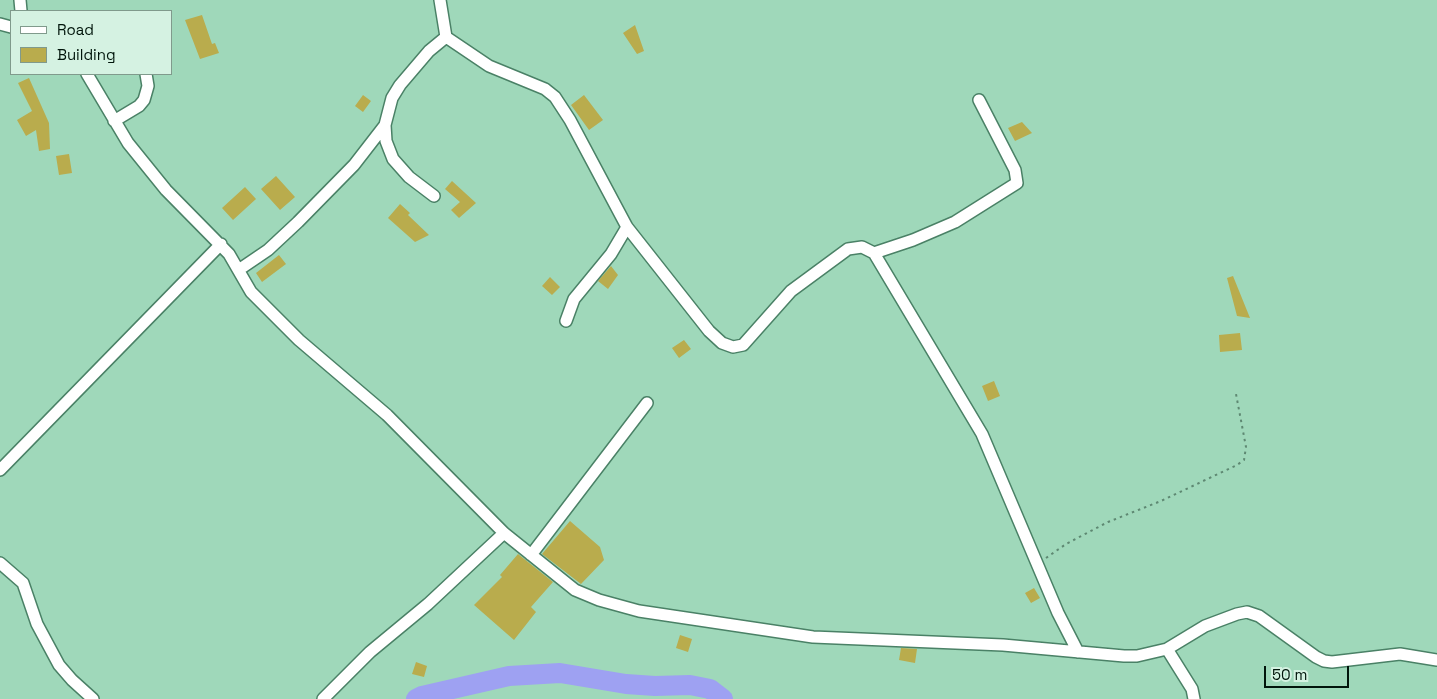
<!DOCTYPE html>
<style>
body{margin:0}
#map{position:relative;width:1437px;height:699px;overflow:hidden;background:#9fd8ba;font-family:"Space Grotesk",sans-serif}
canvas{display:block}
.legend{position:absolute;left:10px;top:10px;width:162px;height:65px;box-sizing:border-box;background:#d5f2e2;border:1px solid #809a8c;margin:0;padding:6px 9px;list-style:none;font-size:15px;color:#01150b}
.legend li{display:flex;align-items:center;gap:10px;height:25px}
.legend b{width:25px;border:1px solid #809a8c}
.scale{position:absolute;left:1264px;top:666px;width:85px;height:22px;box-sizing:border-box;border:2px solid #01150b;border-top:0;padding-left:6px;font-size:15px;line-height:18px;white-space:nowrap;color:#01150b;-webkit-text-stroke:4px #d5f2e2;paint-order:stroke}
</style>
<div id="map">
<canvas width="1437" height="699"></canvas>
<ul class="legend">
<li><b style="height:6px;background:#fff"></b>Road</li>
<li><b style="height:14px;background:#b9ac4d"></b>Building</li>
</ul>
<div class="scale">50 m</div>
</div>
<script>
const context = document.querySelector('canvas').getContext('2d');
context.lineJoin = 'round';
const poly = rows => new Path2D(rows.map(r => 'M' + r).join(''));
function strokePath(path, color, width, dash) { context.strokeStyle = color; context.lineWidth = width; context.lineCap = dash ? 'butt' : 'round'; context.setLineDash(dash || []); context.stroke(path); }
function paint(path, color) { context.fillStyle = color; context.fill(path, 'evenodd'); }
const river = poly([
 [416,699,422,696,509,676,560,673,626,684,655,686,690,685,710,689,723,699]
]);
const building = poly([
 [202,15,212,44,215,43,219,53,200,59,185,20],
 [635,25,644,51,637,54,623,33],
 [29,78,49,123,50,149,39,151,36,130,26,136,17,120,32,111,18,83],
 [363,95,371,101,363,112,355,106],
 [584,95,603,120,589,130,571,105],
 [1022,122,1032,133,1015,141,1008,128],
 [69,154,72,173,59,175,56,156],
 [276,176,295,197,280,210,261,189],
 [452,181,476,203,459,218,451,210,460,202,445,189],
 [245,187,256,199,233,220,222,208],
 [400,204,410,213,408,215,429,235,415,242,388,218],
 [279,255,286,264,262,282,256,273],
 [611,266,618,275,608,289,598,281],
 [1233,276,1250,318,1237,316,1227,278],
 [550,277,560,287,552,295,542,286],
 [1240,333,1242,350,1220,352,1219,335],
 [684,340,691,349,679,358,672,348],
 [994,381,1000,396,988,401,982,386],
 [570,521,600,547,604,560,581,584,542,554],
 [518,554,553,582,531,607,536,612,514,640,474,605,502,577,500,575],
 [1034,588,1040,598,1031,603,1025,593],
 [680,635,692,639,688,652,676,648],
 [901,648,917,649,915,663,899,660],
 [416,662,427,666,424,677,412,674]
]);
const path = poly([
 [1046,558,1066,544,1108,522,1161,501,1237,465,1244,460,1246,447,1236,394]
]);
const minor = poly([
 [20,0,21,11],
 [440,0,446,37],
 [0,24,11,27],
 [87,74,128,143,166,190,229,254,251,292,299,340,387,415,504,533,575,590,599,600,639,611,813,637,1003,645,1124,656,1137,656,1167,649,1192,689,1194,699],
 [114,121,139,106,144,100,148,86,146,74],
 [434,196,409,177,393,159,386,141,385,125,392,98,400,85,429,51,446,37,489,66,545,89,555,97,570,120,627,227,709,331,722,343,733,347,743,345,791,291,848,249,862,247,874,253,982,434,1058,613,1078,652],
 [874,253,913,240,955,222,1017,183,1015,170,979,100],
 [240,269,268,250,298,222,354,165,385,125],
 [566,321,574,299,611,254,627,227],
 [0,470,221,244],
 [531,555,647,403],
 [0,563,23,583,37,624,59,665,72,680,93,699],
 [1167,649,1205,626,1237,614,1247,612,1259,616,1316,657,1324,661,1332,662,1400,654,1437,660],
 [323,699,370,652,428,604,504,533]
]);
strokePath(river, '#9ea1f2', 20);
paint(building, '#b9ac4d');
strokePath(minor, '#4a8166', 14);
strokePath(path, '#5e8872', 2, [2.5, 4]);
strokePath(minor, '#fff', 11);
</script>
